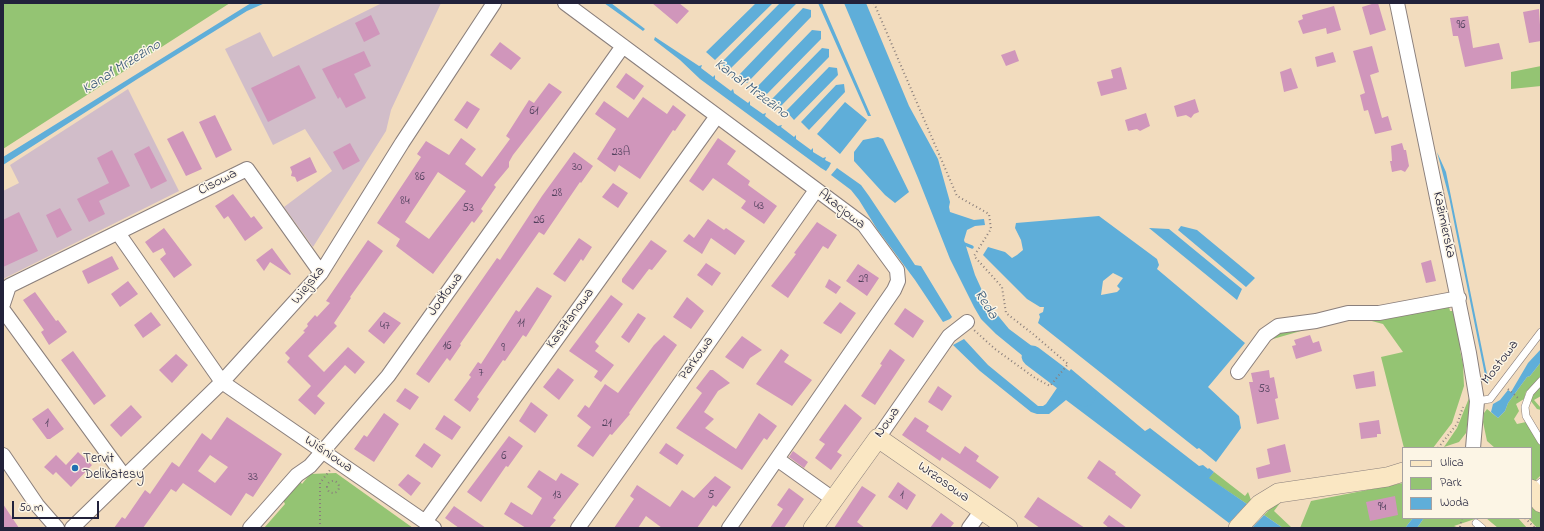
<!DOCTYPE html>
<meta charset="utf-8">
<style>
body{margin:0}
#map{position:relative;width:1544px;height:531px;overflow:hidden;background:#f2dcbe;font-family:"Indie Flower",sans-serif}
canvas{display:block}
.frame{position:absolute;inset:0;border:4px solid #22223b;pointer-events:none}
.legend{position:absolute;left:1402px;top:447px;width:130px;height:72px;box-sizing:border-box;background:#fcf5e5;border:1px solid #a5a1a1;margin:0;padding:5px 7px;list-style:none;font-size:12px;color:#22223b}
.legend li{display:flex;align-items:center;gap:8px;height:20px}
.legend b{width:20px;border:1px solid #a5a1a1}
.scale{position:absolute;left:12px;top:501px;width:87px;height:18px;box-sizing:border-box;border:2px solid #22223b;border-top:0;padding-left:5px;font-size:12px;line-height:14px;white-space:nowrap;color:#22223b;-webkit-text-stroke:3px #fcf5e5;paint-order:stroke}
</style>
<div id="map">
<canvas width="1544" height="531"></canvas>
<div class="frame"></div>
<ul class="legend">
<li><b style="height:5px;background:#fae7c3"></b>Ulica</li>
<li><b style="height:11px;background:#94c473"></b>Park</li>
<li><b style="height:11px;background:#5faed9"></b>Woda</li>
</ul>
<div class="scale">50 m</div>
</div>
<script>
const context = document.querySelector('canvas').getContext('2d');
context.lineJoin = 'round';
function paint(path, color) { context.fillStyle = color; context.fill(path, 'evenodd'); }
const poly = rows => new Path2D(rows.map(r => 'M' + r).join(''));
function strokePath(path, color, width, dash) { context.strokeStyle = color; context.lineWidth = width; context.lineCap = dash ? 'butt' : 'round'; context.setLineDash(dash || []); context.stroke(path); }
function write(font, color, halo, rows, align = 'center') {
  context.font = font + ' "Indie Flower",sans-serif'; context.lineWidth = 3; context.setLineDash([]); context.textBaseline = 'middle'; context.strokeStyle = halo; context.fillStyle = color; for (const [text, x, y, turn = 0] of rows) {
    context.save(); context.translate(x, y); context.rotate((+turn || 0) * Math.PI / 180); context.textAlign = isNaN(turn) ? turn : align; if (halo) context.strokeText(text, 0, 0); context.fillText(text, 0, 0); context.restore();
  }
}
const industrial = poly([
 [382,3,441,3,391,110,386,131,313,247,284,207,332,171,305,129,273,145,225,49,260,32,273,57],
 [128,89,179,191,3,279,3,191,19,183,10,165]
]);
const green = poly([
 [3,3,230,3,3,149],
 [1541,66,1541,86,1511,89,1511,72],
 [1435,304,1449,307,1450,311,1453,311,1456,326,1459,326,1463,348,1460,350,1463,364,1464,386,1452,423,1433,448,1404,448,1381,357,1403,352,1383,324,1353,316,1266,341,1262,347,1263,351,1261,351,1260,347,1266,338,1280,329,1353,315,1387,314],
 [1541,362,1541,376,1526,392,1524,399,1516,404,1519,411,1514,419,1517,424,1526,422,1541,446,1541,475,1534,482,1531,478,1531,448,1495,448,1487,441,1483,422,1484,413,1487,409,1498,418,1505,411,1508,403,1527,377,1530,376],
 [1541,384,1541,396,1534,400,1541,408,1541,410,1537,409,1530,400,1530,397],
 [1469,398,1471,398,1466,433,1459,442,1444,447,1457,428],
 [1214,472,1245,496,1248,492,1251,500,1247,504,1208,478],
 [336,473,413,528,264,528,285,504,283,500,300,481,302,484,310,474],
 [1403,483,1403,518,1413,518,1405,528,1300,528,1311,501],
 [1531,500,1541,514,1541,528,1537,528,1528,518,1531,518],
 [1280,503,1274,511,1292,528,1283,528,1264,515,1272,507],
 [1424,518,1478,518,1454,526,1459,528,1417,528],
 [1486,518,1518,518,1527,528,1498,528]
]);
const water = poly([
 [251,3,265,3,247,11,139,78,3,165,3,157],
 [604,3,611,3,645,29,643,31],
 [756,3,773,3,715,60,706,52],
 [780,3,797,3,728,71,721,63],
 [818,3,822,3,871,116,868,116],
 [844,3,866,3,909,106,938,159,950,202,949,207,950,212,974,220,984,219,985,225,975,226,967,230,964,240,975,275,985,297,995,312,1009,329,1060,367,1051,379,996,334,981,319,974,307,950,259,918,178],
 [803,8,811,10,811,17,747,83,738,76],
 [812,30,821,31,821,39,764,97,756,88],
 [655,37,699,66,702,65,701,68,713,77,715,75,715,79,731,91,733,89,734,93,748,103,750,101,750,105,763,114,766,113,765,116,778,126,782,125,781,127,794,137,796,135,796,139,811,150,813,148,813,152,823,158,826,157,825,160,831,163,829,167,826,171,821,168,700,79,680,60,654,40],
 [822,48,829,49,829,57,779,108,771,100],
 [829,67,837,68,838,75,794,120,786,111],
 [844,84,845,92,809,130,801,122,836,85],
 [845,102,867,120,840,154,817,134],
 [878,137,883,139,909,192,895,203,885,195,854,161,854,152,863,140],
 [1437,152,1446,172,1489,384,1487,385,1449,197],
 [837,168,861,185,869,196,915,265,921,266,952,317,950,319,943,322,915,280,877,229,859,200,851,190,831,175],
 [1099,216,1157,259,1159,265,1157,269,1245,343,1208,387,1239,416,1241,428,1216,462,1199,448,1197,449,1038,323,1040,317,1039,314,1043,312,1044,307,1040,307,1027,299,983,255,988,247,1005,252,1012,258,1017,255,1023,250,1021,240,1015,228,1016,223],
 [1113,273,1123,278,1117,286,1120,289,1117,292,1101,295,1103,281],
 [1181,226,1197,230,1255,278,1246,287,1178,230],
 [1149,228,1169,229,1242,289,1237,300],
 [964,339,988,365,1038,406,1043,406,1046,404,1059,385,1058,384,1071,369,1145,431,1150,428,1199,466,1203,465,1208,469,1209,468,1214,472,1209,478,1247,504,1229,523,1066,400,1049,414,1037,414,1031,412,980,371,953,345],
 [1541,349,1541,362,1530,376,1527,377,1508,403,1505,411,1498,418,1491,412,1493,404,1500,400,1508,390,1511,392,1528,363],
 [1264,515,1283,528,1252,528],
 [1413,518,1424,518,1417,528,1405,528]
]);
const stream = poly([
 [962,243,972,247]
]);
const river = poly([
 [1032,356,1085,396]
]);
const building = poly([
 [652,3,679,3,689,11,677,24],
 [1375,3,1378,3,1386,30,1370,35,1362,7],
 [1334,6,1341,30,1327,34,1326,28,1303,34,1298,21,1303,19,1302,15],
 [1539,9,1541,41,1529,43,1523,12],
 [371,15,380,34,364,42,355,23],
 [1468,16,1473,48,1499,43,1503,59,1465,67,1458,36,1453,36,1450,18],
 [500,42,521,58,511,70,490,55],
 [1372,46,1379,72,1370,75,1382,118,1388,116,1392,130,1375,134,1368,110,1364,111,1360,95,1365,93,1353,51],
 [1015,50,1019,61,1006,66,1001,55],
 [364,51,371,66,354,74,366,98,346,108,340,97,338,99,322,69],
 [1333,52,1336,62,1317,67,1315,57],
 [299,65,316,98,268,122,251,88],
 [1121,67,1127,89,1101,96,1097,82,1113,78,1111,70],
 [1291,68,1298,88,1284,92,1280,72],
 [626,73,644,86,634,100,616,87],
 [549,83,562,92,513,155,509,162,509,167,494,185,496,187,481,209,483,211,474,223,472,221,433,274,396,246,400,239,377,223,421,157,417,154,426,141,449,155,461,138,476,149,465,164,482,177,510,139,506,136,529,100,534,103],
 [438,172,466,191,429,239,405,222],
 [643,97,667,114,673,105,686,115,675,131,673,130,640,179,619,165,615,172,597,159,616,129,595,114,604,101,628,118],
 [1195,99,1199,112,1194,114,1191,118,1186,115,1177,117,1174,106],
 [467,101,480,109,467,129,454,120],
 [1146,113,1150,126,1140,131,1137,129,1128,131,1125,120],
 [215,115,232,150,216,158,199,122],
 [183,131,202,169,186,176,167,139],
 [718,138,736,151,727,164,750,181,748,185,777,206,764,224,741,208,746,201,713,178,703,191,689,181],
 [350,143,360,161,343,170,333,152],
 [1402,143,1404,150,1406,150,1409,166,1405,172,1401,170,1392,172,1390,161,1392,161,1391,146],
 [149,146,167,181,151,189,134,154],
 [112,150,130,186,99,201,105,214,89,222,77,199,109,183,97,158],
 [574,152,593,166,581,183,580,182,544,235,539,232,460,344,461,345,450,361,447,358,429,383,416,374,497,258,500,260,542,196],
 [310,157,317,172,297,182,295,177,291,176,292,172,290,167],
 [613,183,628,193,618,208,602,197],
 [233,194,251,218,254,216,263,228,245,241,228,216,224,219,215,206],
 [60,208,72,230,57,238,46,215],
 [19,212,38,251,3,267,3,220],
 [708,219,724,230,726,228,745,241,735,255,711,238,702,254,683,241,689,234,694,238],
 [817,222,837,235,828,249,823,246,788,298,771,286,796,254,794,253],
 [164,228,192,265,174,278,160,259,166,254,163,248,153,253,145,242],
 [579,238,592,247,583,261,581,259,565,282,553,274],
 [368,240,383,251,350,297,351,298,334,323,337,326,308,356,324,372,348,347,365,362,355,374,345,365,317,396,325,403,315,415,298,400,311,386,287,362,290,358,285,353,305,332,303,331,308,326,307,324,315,315,317,317,330,303,326,301],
 [651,240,667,251,652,270,649,269,633,290,622,282,622,279],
 [272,248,291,274,290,275,270,262,264,271,256,260],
 [112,256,119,269,88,284,82,271],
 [1431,260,1436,281,1426,283,1421,263],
 [706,263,721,273,712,286,697,275],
 [858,264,879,278,867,296,846,281],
 [829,279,841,287,836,294,825,287],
 [128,281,138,294,120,307,111,294],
 [537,287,552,296,526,337,523,335,505,361,503,360,477,397,479,399,470,412,454,400,471,377,469,375,478,362,481,364,516,310,519,312],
 [35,292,56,321,58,320,67,332,49,345,41,332,44,330,23,300],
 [611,295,623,304,595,342,599,346,595,351,614,365,601,382,594,377,598,371,569,351],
 [687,297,704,311,691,329,673,317],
 [840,302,856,313,841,334,823,323],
 [905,308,924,321,913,338,894,324],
 [151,312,161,325,143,338,134,325],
 [384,312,401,323,384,344,368,331],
 [638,313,646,318,629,343,621,337],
 [664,335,677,345,629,413,630,414,612,435,610,434,593,457,577,446,591,427,577,416,585,405,589,408,605,384,618,393,654,345],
 [1310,335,1313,343,1319,341,1322,351,1296,359,1292,346,1296,345,1294,340],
 [742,336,762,350,750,358,743,369,725,357],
 [781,349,789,355,784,362,812,380,792,406,756,384],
 [890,349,905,360,875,405,861,396,882,365,880,364],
 [73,351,106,396,94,405,61,360],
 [176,354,188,365,172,383,159,370],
 [558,368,574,380,559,400,543,387],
 [710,370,713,370,730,383,718,391,704,412,714,419,705,428,736,449,759,413,777,426,767,440,764,438,742,470,676,428,702,393,696,388],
 [1269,370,1270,378,1274,377,1278,398,1275,399,1279,419,1257,424,1249,382,1253,382,1251,373],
 [1374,371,1376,386,1356,389,1353,375],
 [938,386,952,396,942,411,928,402],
 [405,388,419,397,410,410,396,401],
 [531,402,548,415,535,433,519,421],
 [845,404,862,418,837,452,842,455,831,470,815,458,825,444,819,440],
 [131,405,142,417,121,437,110,425],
 [48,408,64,429,50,439,47,439,32,419],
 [384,413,399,424,374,462,354,449,364,435,367,437],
 [444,415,461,427,452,440,435,429],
 [227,417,282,454,253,497,246,493,231,516,183,483,176,492,171,489,143,528,114,528,122,517,125,519,145,490,150,494,172,462,179,467,202,433,211,440],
 [210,455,228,467,215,483,198,471],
 [915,417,929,426,926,431,960,454,965,446,979,456,976,461,999,477,990,489,942,457,940,461,902,435],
 [1379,420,1381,434,1377,434,1377,437,1361,439,1359,423],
 [509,436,523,446,508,467,506,466,481,502,467,492],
 [424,443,441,455,432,468,415,456],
 [666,443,684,455,677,465,659,453],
 [1285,444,1291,472,1258,479,1256,468,1270,464,1267,449],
 [793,451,808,462,804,468,789,457],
 [78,452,92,465,71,487,56,472,53,475,44,467,56,455,66,465],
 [1099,460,1116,472,1115,474,1141,495,1131,509,1087,478],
 [539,470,556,481,561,473,579,484,553,518,556,520,549,528,526,528,504,514,511,502,532,515,542,498,527,487],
 [408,474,421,483,411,496,398,485],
 [715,476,731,487,716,507,713,505,697,528,662,528,646,516,638,528,614,528,634,499,630,496,637,485,670,507,682,490,694,498],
 [898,482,916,495,907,510,888,497],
 [862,486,876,495,857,522,865,528,834,528],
 [789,488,804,499,784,528,770,528,783,509,777,505],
 [1395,496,1398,515,1370,521,1366,502],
 [1038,497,1062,513,1085,528,1040,528,1024,517],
 [3,504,19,528,3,528],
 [454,506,486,528,459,528,445,518],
 [941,513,954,523,950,528,930,528],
 [1109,515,1127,528,1109,528,1103,523]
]);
const path = poly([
 [874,3,957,196,989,214,991,229,974,256,1002,287,1006,313,1033,334,1068,364,1050,386,1035,378,995,349,974,330],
 [1508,389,1518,398],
 [1438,448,1457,424,1463,407],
 '327 487a6 6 0 1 1 12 0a6 6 0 1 1-12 0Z',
 [1525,518,1535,528],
 [1460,527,1462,518],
 [320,528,320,483,330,470]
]);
const lane = poly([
 [1541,381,1530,393,1525,407,1526,416,1541,441],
 [1477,401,1490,399,1541,332],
 [1532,490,1541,482],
 [1476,523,1482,528]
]);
const street = poly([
 [565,3,864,225,897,270,898,281,894,290,729,528],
 [1397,3,1469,353,1477,401,1473,448],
 [118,233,222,382,434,528],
 [3,304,9,286,247,169,321,273],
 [3,310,124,476],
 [1238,372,1265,335,1278,326,1316,321,1348,313,1379,313,1459,298],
 [878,438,949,336,967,322],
 [3,455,37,505,57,528],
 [777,459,833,499],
 [425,522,717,116],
 [72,528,222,382,321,273,402,143,494,3],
 [250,528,297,475,310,466,388,376,623,46],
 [578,528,816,190],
 [969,528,982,510]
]);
const secondary = poly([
 [1531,489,1541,503],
 [813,528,878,438,1008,528],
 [1238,528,1260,504,1278,493,1387,477,1403,472]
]);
const markers = [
 [75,468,4,"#1f6fb2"]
];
const numberNames = [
 ["96",1461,26],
 ["61",534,112],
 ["23A",621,153],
 ["30",577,168],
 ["86",420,178],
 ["28",557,194],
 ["84",405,202],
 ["43",759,207],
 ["53",468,209],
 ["26",539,221],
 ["29",863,280],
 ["11",521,324],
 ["47",385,327],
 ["16",447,347],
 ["9",503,349],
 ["7",481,374],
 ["53",1264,390],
 ["1",47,424],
 ["21",607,424],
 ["6",504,457],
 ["33",253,478],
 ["13",557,496],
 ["5",711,496],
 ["1",902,496],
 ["94",1382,508]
];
const streetNames = [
 ["Cisowa",218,183,-27],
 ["Akacjowa",841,210,38],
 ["Kazimierska",1443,225,78],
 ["Wiejska",309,286,-51],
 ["Jodłowa",446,295,-54],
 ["Kasztanowa",571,319,-54],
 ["Parkowa",697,359,-55],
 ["Mostowa",1501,363,-53],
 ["Nowa",888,423,-55],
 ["Wiśniowa",328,455,34],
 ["Wrzosowa",943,483,35]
];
const poiNames = [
 ["Tervit",83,460],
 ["Delikatesy",83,476]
];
const waterNames = [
 ["Kanał Mrzezino",122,68,-32],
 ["Kanał Mrzezino",751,90,37],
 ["Reda",985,305,58]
];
paint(industrial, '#d1bdc9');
paint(green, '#94c473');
paint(water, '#5faed9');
strokePath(stream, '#5faed9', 3.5);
strokePath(river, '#5faed9', 21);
paint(building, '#d096bb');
strokePath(lane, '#8a7f7c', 8);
strokePath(street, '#8a7f7c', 16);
strokePath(secondary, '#8a7f7c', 20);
strokePath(path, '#8a7f7c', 2, [1, 3]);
strokePath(lane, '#fff', 7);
strokePath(street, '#fff', 14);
strokePath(secondary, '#fae7c3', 19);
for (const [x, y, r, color] of markers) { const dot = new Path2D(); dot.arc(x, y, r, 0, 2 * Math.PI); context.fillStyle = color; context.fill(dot); strokePath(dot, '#fcf5e5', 1.5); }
write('12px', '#4e3f5b', null, numberNames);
write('14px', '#22223b', '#fcf5e5', streetNames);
write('14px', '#22223b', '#fcf5e5', poiNames, 'left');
write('italic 15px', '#3a5a7a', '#fcf5e5', waterNames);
</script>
